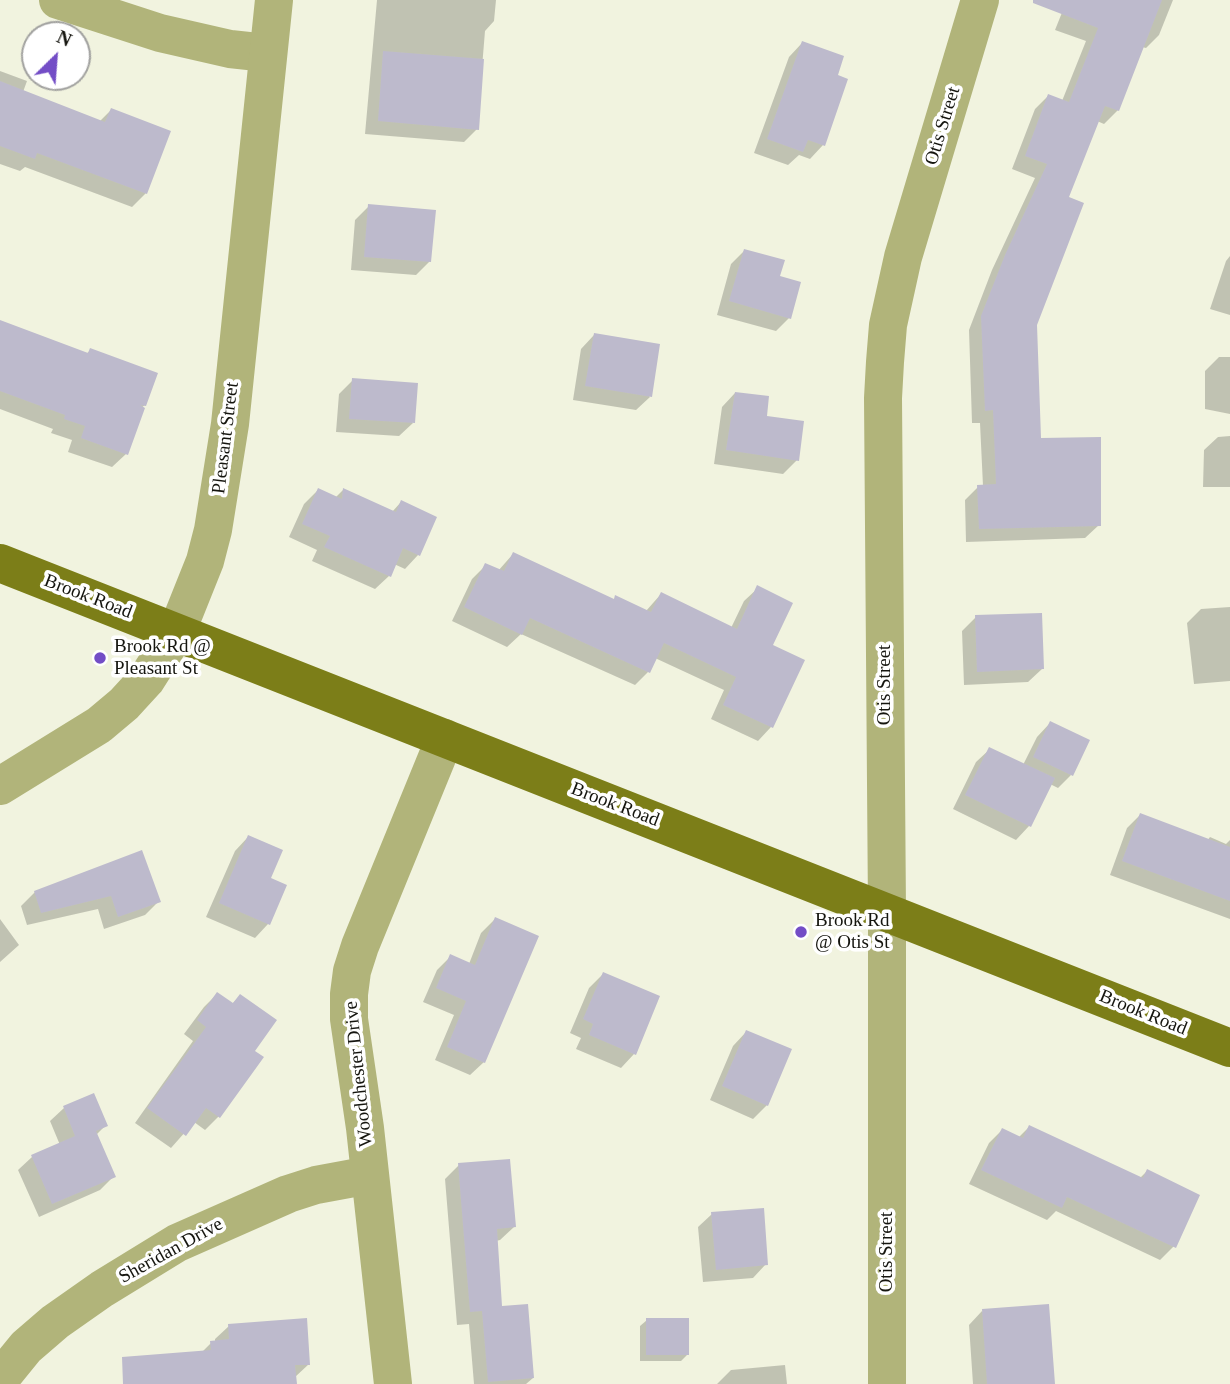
<!DOCTYPE html>
<style>
body{margin:0}
#map{position:relative;width:1230px;height:1384px;overflow:hidden;background:#f1f3df;font-family:"Times New Roman",serif}
canvas{display:block}
.north{position:absolute;left:21px;top:21px;width:70px;height:70px;box-sizing:border-box;background:#fff;border:2px solid #a1a19f;border-radius:50%;rotate:25deg;font-size:19px;font-weight:700;line-height:28px;text-align:center;color:#15150f}
.north::after{content:'';display:block;margin:auto;width:24px;height:32px;background:#734dc6;clip-path:polygon(50% 0,100% 100%,50% 72%,0 100%)}
</style>
<div id="map">
<canvas width="1230" height="1384"></canvas>
<div class="north">N</div>
</div>
<script>
const context = document.querySelector('canvas').getContext('2d');
context.lineJoin = 'round';
function paint(path, color) { context.fillStyle = color; context.fill(path, 'evenodd'); }
const poly = rows => new Path2D(rows.map(r => 'M' + r).join(''));
function strokePath(path, color, width, dash) { context.strokeStyle = color; context.lineWidth = width; context.lineCap = dash ? 'butt' : 'round'; context.setLineDash(dash || []); context.stroke(path); }
function write(font, color, halo, rows, align = 'center') {
  context.font = font + ' "Times New Roman",serif'; context.lineWidth = 7; context.setLineDash([]); context.textBaseline = 'middle'; context.strokeStyle = halo; context.fillStyle = color; for (const [text, x, y, turn = 0] of rows) {
    context.save(); context.translate(x, y); context.rotate((+turn || 0) * Math.PI / 180); context.textAlign = isNaN(turn) ? turn : align; if (halo) context.strokeText(text, 0, 0); context.fillText(text, 0, 0); context.restore();
  }
}
const shadow = poly([
 [377,0,496,0,494,21,485,31,477,129,464,142,365,134],
 [1067,0,1173,0,1159,35,1146,48,1142,47,1118,110,1104,124,1097,121,1067,198,1035,325,1040,439,1099,525,1085,538,966,542,965,500,978,487,983,486,980,423,972,423,969,330,992,270,1035,178,1012,169,1035,109,1048,96,1062,101,1086,41,1055,30],
 [802,43,835,76,823,145,810,159,799,155,788,165,754,153,789,57],
 [0,71,27,81,23,92,99,122,111,110,146,193,132,207,25,167,20,171,0,164],
 [369,206,430,261,416,275,351,270,355,220],
 [744,251,778,278,789,318,776,331,717,315,731,264],
 [1230,256,1230,315,1210,309,1226,261],
 [0,323,86,354,91,350,145,405,141,408,126,454,112,467,68,452,72,440,51,433,53,429,0,409],
 [594,335,650,397,636,410,573,400,581,349],
 [1219,357,1230,357,1230,414,1205,409,1205,371],
 [353,380,413,423,399,436,336,432,339,394],
 [735,393,765,417,797,460,783,474,714,464,722,407],
 [1230,436,1230,487,1203,487,1204,450,1218,437],
 [318,490,335,498,343,490,392,512,401,502,435,518,418,555,405,569,394,564,389,576,375,589,312,561,317,550,289,537,304,504],
 [513,554,613,600,616,597,646,611,661,594,731,628,744,601,758,588,771,646,803,661,771,727,758,741,711,719,724,690,655,658,648,672,635,685,521,634,507,647,452,621,472,579,486,565,498,571],
 [1230,607,1230,681,1194,684,1187,623,1201,609],
 [976,617,1042,669,1028,682,964,685,962,631],
 [1050,723,1071,775,1058,788,1050,784,1029,826,1016,840,953,809,976,762,990,749,1023,765,1037,737],
 [1140,815,1207,841,1210,837,1226,844,1230,840,1230,919,1110,875,1127,828],
 [248,837,268,879,268,924,255,938,206,917,235,851],
 [141,852,159,901,145,915,104,929,98,909,27,925,21,906,35,892],
 [0,919,19,945,0,962],
 [495,919,484,1062,470,1075,435,1060,454,1015,423,1002,437,970,451,956,469,964,481,933],
 [603,974,658,997,634,1054,621,1068,576,1049,581,1038,570,1033,589,988],
 [217,994,232,1004,240,996,253,1051,219,1116,205,1130,194,1122,171,1148,135,1123,193,1041,184,1034,204,1007],
 [746,1032,767,1105,753,1119,710,1100,733,1046],
 [93,1095,106,1125,96,1135,114,1176,100,1190,39,1217,18,1170,32,1157,60,1145,50,1121,64,1108],
 [1029,1127,1140,1178,1147,1171,1174,1246,1160,1260,1056,1211,1047,1220,969,1184,989,1143,1002,1130,1019,1137],
 [459,1165,514,1227,500,1240,496,1241,501,1308,533,1378,526,1384,474,1384,469,1324,457,1325,445,1179],
 [712,1214,766,1264,753,1278,703,1282,698,1227],
 [982,1311,1054,1384,973,1384,969,1325],
 [647,1320,687,1355,681,1361,640,1361,640,1326],
 [229,1326,309,1364,294,1378,295,1384,153,1384,202,1352,211,1343,215,1343,215,1339],
 [785,1365,787,1384,717,1384,731,1370]
]);
const building = poly([
 [1033,0,1162,0,1119,111,1105,106,1069,197,1084,203,1037,325,1041,438,1101,437,1101,526,979,529,977,485,996,484,993,410,985,411,981,316,1005,255,1047,164,1025,156,1048,94,1069,102,1098,28,1033,3],
 [802,41,844,56,838,75,848,79,825,146,808,140,803,152,767,139],
 [383,51,484,59,479,130,378,121],
 [0,81,105,122,111,108,171,131,147,194,37,153,35,159,0,146],
 [368,204,436,210,431,262,364,257],
 [744,249,785,260,780,276,801,282,791,319,729,301],
 [0,320,88,353,90,348,158,373,146,406,140,405,145,408,128,455,81,438,85,426,64,419,65,415,0,391],
 [594,333,660,344,652,397,585,386],
 [352,378,418,383,415,423,349,419],
 [735,392,769,396,767,416,804,421,799,461,726,450],
 [318,488,342,499,343,488,396,512,401,500,437,517,420,556,403,548,391,577,324,547,330,536,302,524],
 [513,552,614,599,615,595,651,612,661,592,737,629,757,585,793,603,773,645,805,660,773,728,723,705,736,677,664,643,650,673,530,618,522,635,464,607,485,563,504,571],
 [1042,613,1044,669,977,672,975,615],
 [1050,721,1090,740,1073,776,1033,757],
 [989,747,1055,778,1031,827,965,795],
 [1140,813,1230,847,1230,901,1122,861],
 [248,835,283,850,271,878,287,885,270,925,219,903],
 [142,850,161,902,118,917,111,896,41,913,34,891],
 [495,917,539,936,485,1063,447,1047,466,1001,436,988,450,954,475,965],
 [603,972,660,996,636,1055,589,1035,593,1024,583,1019],
 [217,992,233,1003,240,994,277,1020,255,1051,264,1057,220,1118,206,1108,186,1136,147,1108,206,1027,197,1020],
 [746,1030,792,1049,768,1106,722,1086],
 [94,1093,108,1126,96,1131,116,1177,52,1204,31,1155,75,1136,63,1106],
 [1029,1125,1143,1178,1147,1169,1200,1195,1176,1248,1067,1197,1062,1208,981,1170,1002,1128,1023,1138],
 [510,1159,516,1227,497,1229,502,1306,528,1304,534,1378,488,1382,482,1311,470,1312,458,1163],
 [764,1208,768,1265,716,1270,711,1212],
 [1049,1304,1055,1384,987,1384,982,1309],
 [307,1318,310,1365,295,1365,297,1384,123,1384,122,1357,211,1350,210,1341,229,1339,228,1324],
 [646,1318,689,1318,689,1355,646,1355]
]);
const minor = poly([
 [58,0,160,33,230,49,267,53],
 [0,1379,26,1347,55,1322,102,1289,177,1243,288,1194,316,1185,370,1175],
 [393,1384,365,1128,349,1019,349,994,352,971,360,946,445,738],
 [887,1384,887,911,883,398,885,362,888,325,903,257,980,0]
]);
const tertiary = poly([
 [0,786,99,725,124,704,146,680,177,631,205,561,213,530,230,424,274,0]
]);
const primary = poly([
 [0,563,1230,1048]
]);
const markers = [
 [100,658,7,"#734dc6"],
 [801,932,7,"#734dc6"]
];
const streetNames = [
 ["Otis Street",943,126,-73],
 ["Pleasant Street",226,438,-83],
 ["Brook Road",88,597,21],
 ["Otis Street",885,685,-90],
 ["Brook Road",615,805,21],
 ["Brook Road",1143,1013,22],
 ["Woodchester Drive",359,1074,-96],
 ["Sheridan Drive",171,1251,-29],
 ["Otis Street",887,1252,-90]
];
const poiNames = [
 ["Brook Rd @",114,647],
 ["Pleasant St",114,669],
 ["Brook Rd",815,921],
 ["@ Otis St",815,943]
];
paint(shadow, '#0003');
paint(building, '#bdbacc');
strokePath(minor, '#b1b47a', 38);
strokePath(tertiary, '#b1b47a', 38);
strokePath(primary, '#7c7e18', 38);
for (const [x, y, r, color] of markers) { const dot = new Path2D(); dot.arc(x, y, r, 0, 2 * Math.PI); context.fillStyle = color; context.fill(dot); strokePath(dot, '#fff', 2.5); }
write('19px', '#15150f', '#fff', streetNames);
write('19px', '#15150f', '#fff', poiNames, 'left');
</script>
